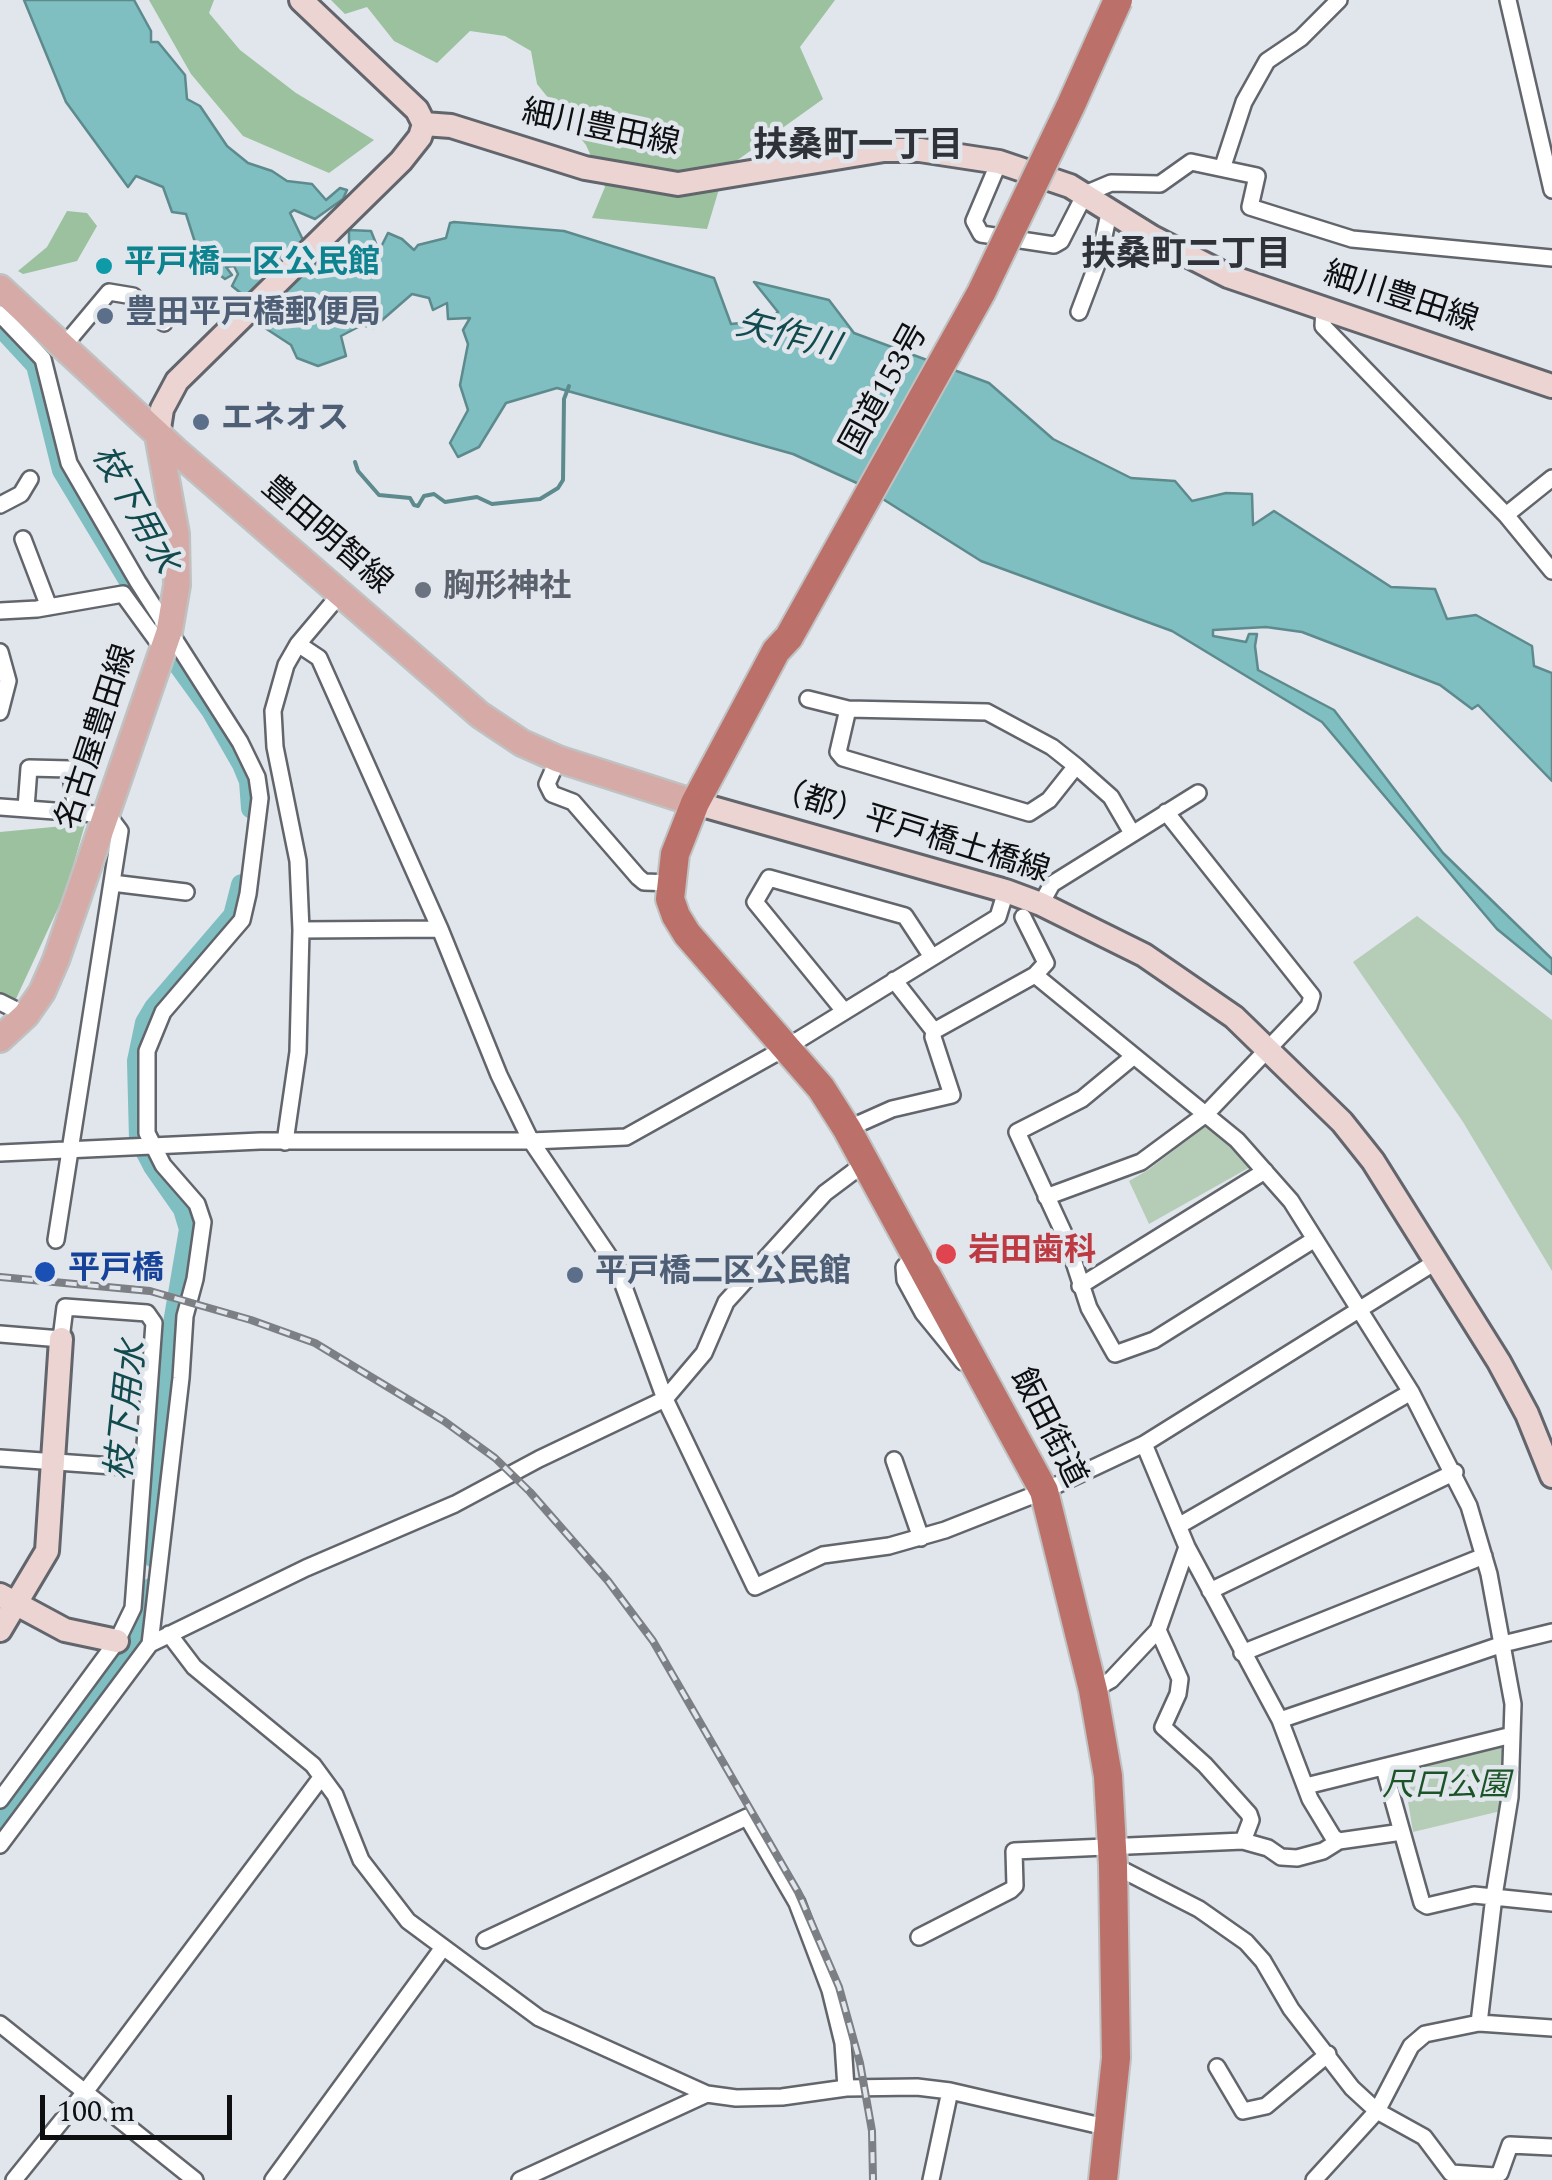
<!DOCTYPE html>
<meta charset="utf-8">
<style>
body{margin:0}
#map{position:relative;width:1552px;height:2180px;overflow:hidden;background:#e1e5ec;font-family:Spectral,serif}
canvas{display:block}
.scale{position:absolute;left:40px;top:2095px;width:192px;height:45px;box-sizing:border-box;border:5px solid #0d0f11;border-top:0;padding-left:12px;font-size:30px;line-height:35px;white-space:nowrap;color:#0d0f11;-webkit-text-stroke:8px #e1e5ec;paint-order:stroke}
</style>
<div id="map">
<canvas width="1552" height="2180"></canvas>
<div class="scale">100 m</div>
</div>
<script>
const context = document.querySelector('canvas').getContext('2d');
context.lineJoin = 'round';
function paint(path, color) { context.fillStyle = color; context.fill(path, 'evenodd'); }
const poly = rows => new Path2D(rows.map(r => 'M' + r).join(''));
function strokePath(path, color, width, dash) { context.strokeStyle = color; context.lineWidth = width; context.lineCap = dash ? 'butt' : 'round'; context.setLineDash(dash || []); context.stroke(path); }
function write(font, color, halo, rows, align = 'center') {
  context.font = font + ' Spectral,"Noto Sans JP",serif'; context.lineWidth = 9; context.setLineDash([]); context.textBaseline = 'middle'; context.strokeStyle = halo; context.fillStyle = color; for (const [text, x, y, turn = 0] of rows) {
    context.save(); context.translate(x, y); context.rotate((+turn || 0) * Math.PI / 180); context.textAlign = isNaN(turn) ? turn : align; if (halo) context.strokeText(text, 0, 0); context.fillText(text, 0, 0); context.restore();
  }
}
const green = poly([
 [1417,916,1552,1020,1552,1271,1463,1122,1353,962],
 [1212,1121,1252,1166,1149,1224,1129,1181,1148,1170],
 [1511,1740,1505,1810,1413,1832,1402,1765]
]);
const forest = poly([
 [149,0,214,0,209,13,240,50,296,93,374,140,329,173,243,136,191,74],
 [331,0,835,0,800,47,823,99,725,169,707,229,592,218,605,187,586,145,537,84,531,51,505,36,470,31,437,63,394,41,367,7,345,14],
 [67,211,87,213,97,226,77,261,23,274,18,271,47,247],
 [85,824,66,891,8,1016,0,1010,0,832]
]);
const water = poly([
 [24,0,134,0,151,31,151,42,158,42,185,75,187,99,200,106,227,146,248,163,272,171,287,181,312,184,326,200,340,188,347,190,343,199,315,219,294,210,290,213,304,242,317,256,330,256,331,260,321,264,319,273,328,275,333,265,344,264,350,258,353,248,349,242,349,230,371,231,377,246,381,247,388,233,402,239,414,250,418,245,446,238,450,223,454,222,564,231,714,278,731,324,769,320,778,312,754,282,829,300,854,333,989,383,1053,439,1131,478,1175,481,1192,501,1226,493,1252,494,1253,525,1274,511,1391,587,1435,589,1447,619,1476,615,1532,646,1534,666,1552,673,1552,781,1478,705,1472,709,1440,685,1302,632,1266,627,1213,630,1213,636,1246,642,1249,634,1257,634,1255,646,1258,670,1334,710,1443,853,1552,959,1552,974,1497,929,1322,722,1172,631,981,561,859,484,793,454,557,388,506,403,479,447,458,457,450,443,468,410,460,385,468,344,463,330,470,318,448,319,447,303,433,310,429,298,412,294,373,328,362,325,341,336,346,356,318,366,297,358,291,345,262,326,258,307,232,286,238,274,234,266,226,267,232,275,225,279,201,261,186,214,172,212,163,187,136,176,128,187,66,102,24,0]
]);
const stream = poly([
 [355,462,358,471,379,495,410,498,414,505,418,506,424,496,434,494,445,502,477,497,492,504,540,499,558,488,563,480,564,399,569,386]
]);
const river = poly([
 [0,325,37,365,63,470,156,624],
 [178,663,212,710,243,764,250,781,252,808],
 [154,1557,164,1382,190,1229,184,1209,154,1166,140,1139,138,1061,146,1023,155,1008,234,916,242,885],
 [0,1828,132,1650,149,1605,151,1589]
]);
const street = poly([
 [1508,0,1552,190],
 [999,162,974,221,981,234,1054,245,1061,241,1085,194,1111,183,1160,184,1191,162,1257,176,1250,207,1352,239,1552,258],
 [1223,166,1244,102,1267,61,1301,38,1339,0],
 [1324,309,1323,326,1506,515,1552,478],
 [1079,312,1099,259,1110,209],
 [0,314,43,359,69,463,138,582,240,742,257,777,260,798,248,894,242,920,163,1012,147,1051,147,1133,163,1165,197,1204,203,1222,195,1279,185,1316,181,1378,150,1644],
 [62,348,109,292,133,296,164,323],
 [0,505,21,494,30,479],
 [1506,515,1552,571],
 [23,539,49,607],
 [341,593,298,644,319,658,440,929,499,1075,531,1141,617,1268,665,1399,755,1587,823,1555,889,1546,945,1530,1044,1491,1144,1444,1437,1261],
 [0,611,37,609,123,594,163,649],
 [0,652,8,681,0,712],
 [808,699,848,709,987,712,1052,747,1076,766,1111,797,1132,833],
 [848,709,838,752,843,758,1029,813,1049,800,1076,766],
 [558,759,547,784,552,794,573,802,638,877,644,882,671,883],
 [0,807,108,815,120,831,56,1240],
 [26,808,29,768,70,769,76,810],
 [112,883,186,892],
 [1041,904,1052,884,1198,793],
 [301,930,440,929],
 [1035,975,1237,1140,1291,1201,1411,1392,1469,1506,1489,1574,1513,1704,1510,1797,1494,1896,1479,2023],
 [894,980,934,1031],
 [0,1002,26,1015],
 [844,1011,755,902,769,878,905,916,932,957],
 [1134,1056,1082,1099,1017,1132,1066,1238,1089,1308,1115,1354,1154,1340,1315,1239],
 [847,1129,892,1109,952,1095,933,1037,934,1031,1035,975,1046,963,1023,917],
 [285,1142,298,1052,301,930,298,861,275,747,273,711,286,665,298,644],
 [0,1153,260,1141,531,1141,626,1137,787,1047,998,917,1006,891],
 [1046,1197,1141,1162,1206,1114,1309,1006,1312,996,1166,812],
 [916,1255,904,1267,905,1280,923,1313,963,1362],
 [1080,1286,1265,1171],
 [0,1334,61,1339,65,1307,147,1313,154,1323,133,1608,117,1641,0,1800],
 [1144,1444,1187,1547,1280,1720,1310,1799,1333,1837,1339,1841,1402,1832],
 [0,1458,141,1468],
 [894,1460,921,1538],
 [1180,1525,1411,1392],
 [1210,1591,1455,1472],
 [169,1634,194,1667,313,1765,335,1795,361,1860,408,1921,539,2018,707,2094,736,2098,782,2097,846,2088,917,2087,950,2091,1110,2128],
 [1242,1653,1484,1556],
 [1093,1690,1111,1680,1158,1630],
 [1280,1720,1503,1644,1552,1632],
 [1384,1768,1422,1903,1427,1906,1474,1895,1552,1903],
 [1306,1786,1512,1735],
 [1243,1841,1268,1848,1281,1857,1297,1858,1323,1851,1339,1841],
 [0,1845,150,1644,306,1568,455,1504,539,1459,665,1399,704,1353,726,1302,825,1193,865,1163],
 [1113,1865,1199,1909,1246,1942,1263,1961,1291,2009,1352,2088,1377,2111,1424,2137,1451,2173,1495,2176,1500,2173,1510,2145,1552,2147],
 [919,1937,1011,1890,1015,1886,1014,1851,1243,1841,1251,1820,1249,1814,1205,1765,1163,1727,1178,1694,1180,1679,1158,1630,1187,1547],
 [485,1940,747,1817,797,1903,830,1990,843,2043,846,2088],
 [0,2024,195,2180],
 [1217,2067,1243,2111,1266,2106,1328,2054],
 [14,2180,85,2092,320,1779],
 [273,2180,442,1949],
 [520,2180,707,2094],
 [931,2180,950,2091],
 [1314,2180,1377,2111,1411,2046,1425,2034,1479,2023,1552,2028]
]);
const secondary = poly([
 [301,0,417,110,424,124],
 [424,124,451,126,585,168,678,184,884,150,920,150,999,162,1070,186,1152,237,1228,276,1552,386],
 [158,435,162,409,177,381,401,161,420,137,424,124],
 [695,803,1006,891,1041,904,1144,955,1234,1017,1342,1122,1373,1161,1499,1362,1527,1414,1552,1476],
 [0,1595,65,1630,117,1641],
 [0,1630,47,1551,61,1339]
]);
const primary = poly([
 [0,288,175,450,480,715,522,743,558,759,695,803],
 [0,1039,26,1015,42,992,56,960,169,632,177,585,176,534,158,435]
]);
const highway = poly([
 [789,637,776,651,695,803,675,854,670,899,676,916,687,934,821,1088,847,1129,1044,1491,1093,1690,1108,1776,1113,1865,1116,2058,1103,2180]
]);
const rail = poly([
 [0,1277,150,1291,251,1320,315,1343,444,1421,495,1458,530,1492,608,1581,653,1641,798,1892,839,1987,860,2063,872,2131,873,2180]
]);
const highwayBridge = poly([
 [789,637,981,293,1071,105,1118,0]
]);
const markers = [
 [104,266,10,"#0f9aa8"],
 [105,316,10,"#5c6f8a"],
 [201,422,10,"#5c6f8a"],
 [423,590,10,"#6b7280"],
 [946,1254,12,"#e0444e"],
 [45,1272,12,"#1a4fb4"],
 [575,1275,10,"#5c6f8a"]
];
const streetNames = [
 ["細川豊田線",600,131,12],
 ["細川豊田線",1400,300,18],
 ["国道153号",887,390,-61],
 ["豊田明智線",325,537,41],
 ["名古屋豊田線",99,738,-72],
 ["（都）平戸橋土橋線",910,833,17],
 ["飯田街道",1046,1429,63]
];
const cultureNames = [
 ["平戸橋一区公民館",124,266]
];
const serviceNames = [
 ["豊田平戸橋郵便局",125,316],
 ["エネオス",221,422],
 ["平戸橋二区公民館",595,1275]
];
const worshipNames = [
 ["胸形神社",443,590]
];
const healthNames = [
 ["岩田歯科",968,1254]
];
const transitNames = [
 ["平戸橋",68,1272]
];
const parkNames = [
 ["尺口公園",1446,1789]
];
const neighbourhoodNames = [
 ["扶桑町一丁目",858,149],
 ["扶桑町二丁目",1186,258]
];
const waterNames = [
 ["矢作川",787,339,14],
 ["枝下用水",132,511,61],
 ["枝下用水",130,1411,-84]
];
paint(green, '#b5cdb7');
paint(forest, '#9bc19e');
paint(water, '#7fbec1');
strokePath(water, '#5d8a8c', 2.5);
strokePath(stream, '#5d8a8c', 4);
strokePath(river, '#7fbec1', 22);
strokePath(street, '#62656b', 20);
strokePath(secondary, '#62656b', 28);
strokePath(primary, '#c0c1c1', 30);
strokePath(highway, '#c0c1c1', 32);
strokePath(street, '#fff', 15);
strokePath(secondary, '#ebd4d2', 22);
strokePath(primary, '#d6aaa6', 25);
strokePath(highway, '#bb716a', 28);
strokePath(rail, '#7c7f84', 8);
strokePath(rail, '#e1e5ec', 4, [11]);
strokePath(highwayBridge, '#c0c1c1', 32, []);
strokePath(highwayBridge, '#bb716a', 28);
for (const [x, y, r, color] of markers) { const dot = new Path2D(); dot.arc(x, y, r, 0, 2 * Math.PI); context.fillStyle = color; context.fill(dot); strokePath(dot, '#e1e5ec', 4); }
write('32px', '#0d0f11', '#e1e5ec', streetNames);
write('bold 32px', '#0d838f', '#e1e5ec', cultureNames, 'left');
write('bold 32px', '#4e5e75', '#e1e5ec', serviceNames, 'left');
write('bold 32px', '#5b616d', '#e1e5ec', worshipNames, 'left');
write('bold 32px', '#be3a42', '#e1e5ec', healthNames, 'left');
write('bold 32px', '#164399', '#e1e5ec', transitNames, 'left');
write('italic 32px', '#1b5426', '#e1e5ec', parkNames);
write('bold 35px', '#2f3238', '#e1e5ec', neighbourhoodNames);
write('italic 35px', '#124b4e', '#e1e5ec', waterNames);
</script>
